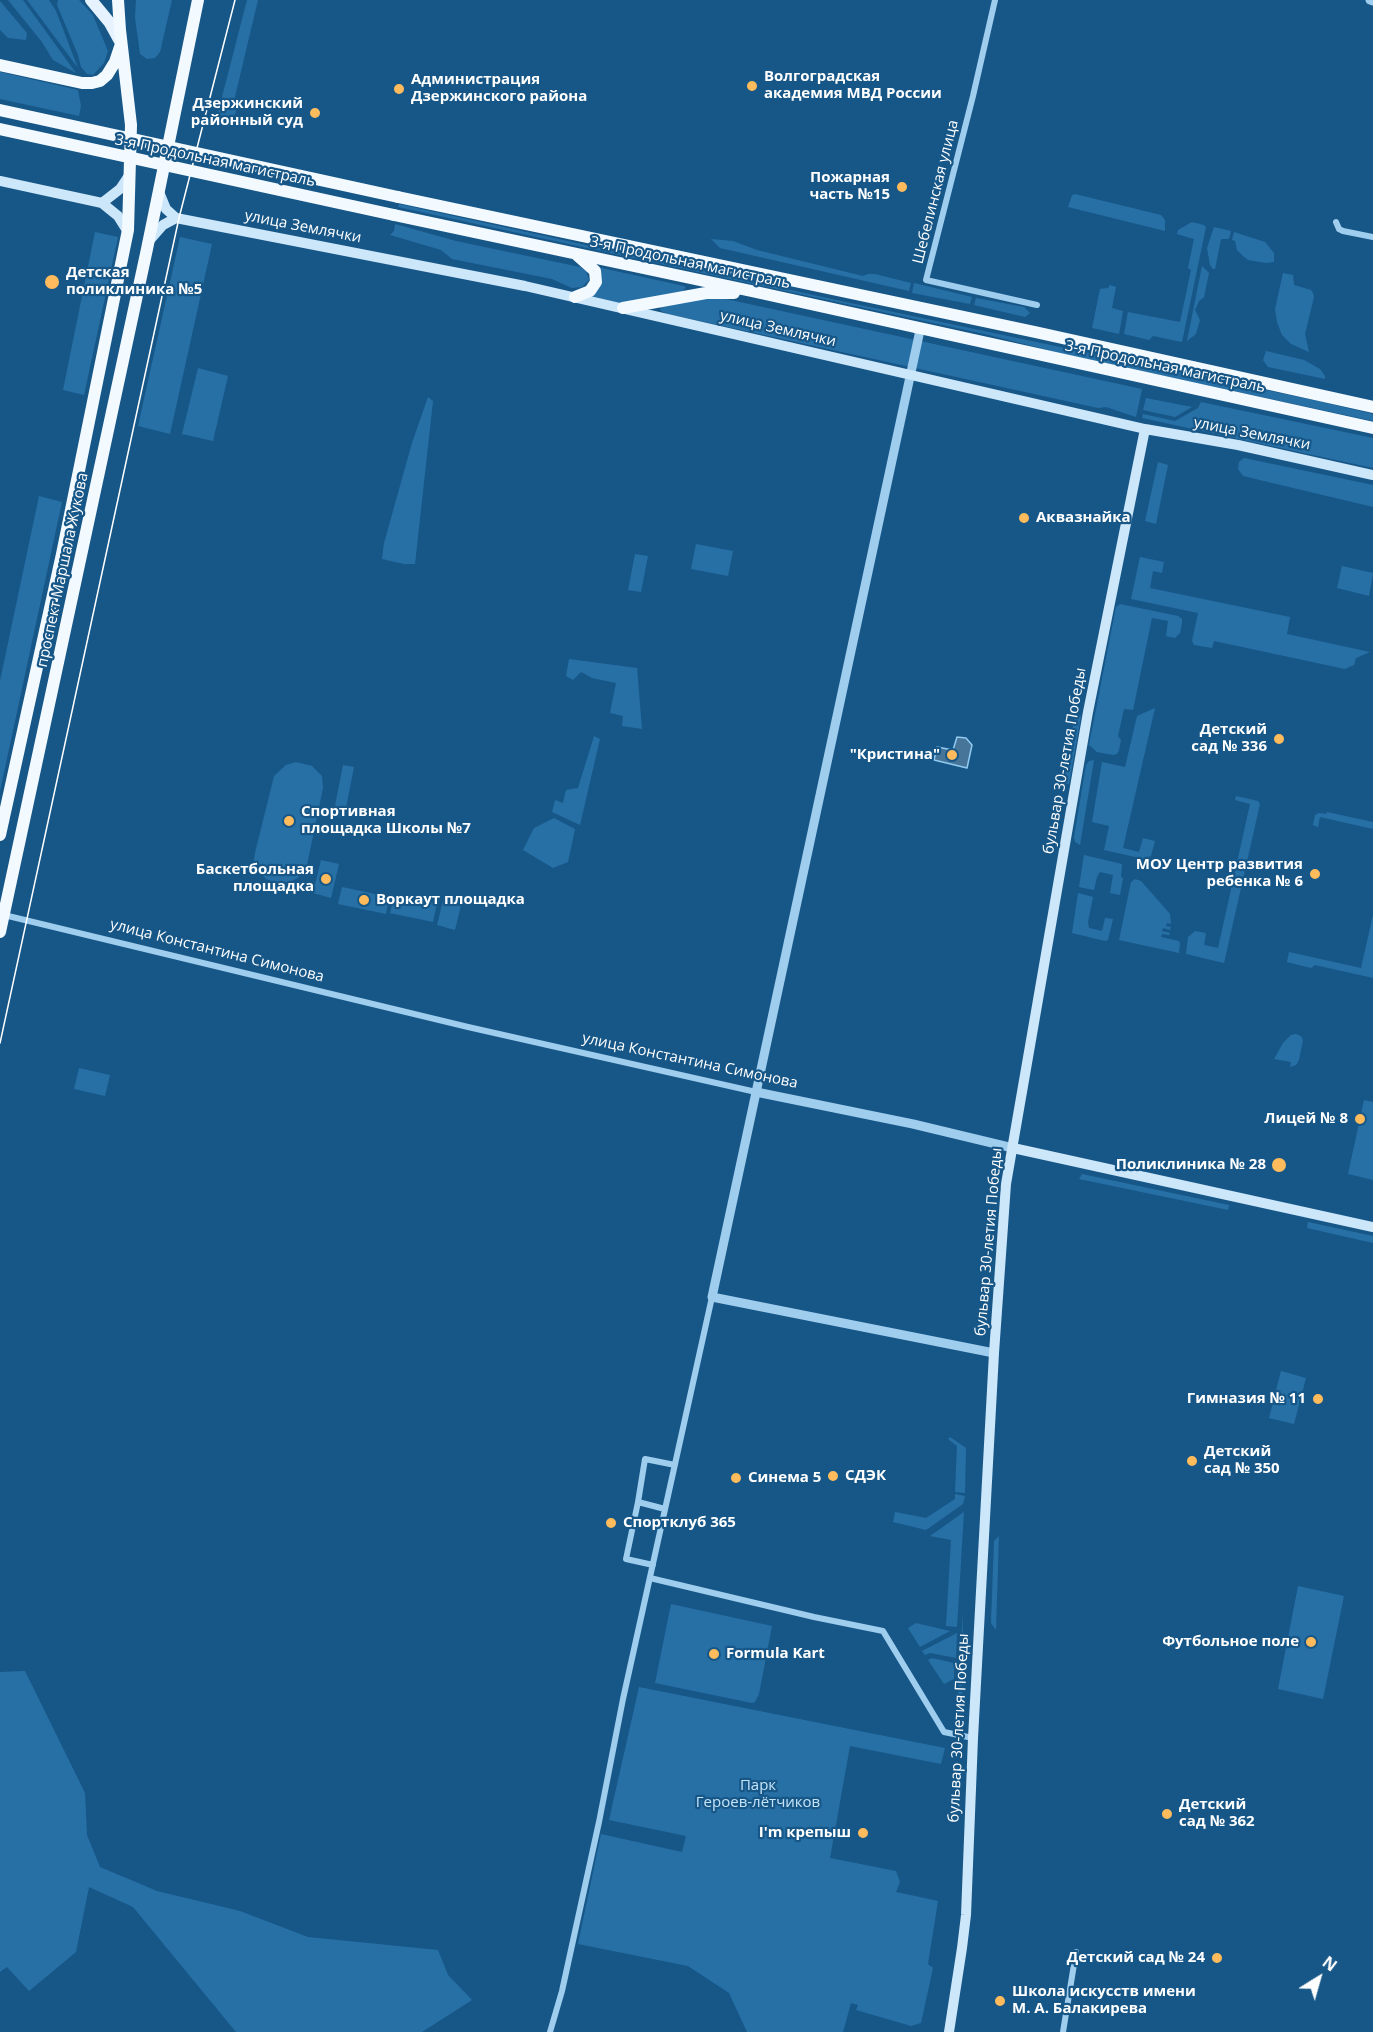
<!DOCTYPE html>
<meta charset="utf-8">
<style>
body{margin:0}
#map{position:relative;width:1373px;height:2032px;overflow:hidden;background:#175788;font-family:"Open Sans",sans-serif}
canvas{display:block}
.north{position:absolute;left:1289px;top:1948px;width:60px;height:60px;-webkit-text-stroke:4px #175788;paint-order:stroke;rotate:37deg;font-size:16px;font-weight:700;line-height:24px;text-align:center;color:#fff}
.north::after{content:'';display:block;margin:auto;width:21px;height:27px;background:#fff;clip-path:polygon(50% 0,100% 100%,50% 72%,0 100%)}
</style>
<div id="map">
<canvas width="1373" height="2032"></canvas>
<div class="north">N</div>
</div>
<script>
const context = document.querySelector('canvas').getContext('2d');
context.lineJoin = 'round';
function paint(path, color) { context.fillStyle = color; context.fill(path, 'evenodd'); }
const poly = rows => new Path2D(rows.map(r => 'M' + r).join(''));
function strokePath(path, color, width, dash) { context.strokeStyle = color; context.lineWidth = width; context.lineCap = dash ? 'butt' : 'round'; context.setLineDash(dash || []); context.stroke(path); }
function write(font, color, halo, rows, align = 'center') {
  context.font = font + ' "Open Sans",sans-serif'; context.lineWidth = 4.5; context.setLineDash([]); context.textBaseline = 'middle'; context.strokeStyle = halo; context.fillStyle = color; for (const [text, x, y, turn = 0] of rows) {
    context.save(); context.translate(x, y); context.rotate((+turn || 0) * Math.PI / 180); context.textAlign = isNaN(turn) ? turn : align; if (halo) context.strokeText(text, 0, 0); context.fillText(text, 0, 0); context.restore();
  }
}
const green = poly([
 [8,0,23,0,76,73,53,60,42,42],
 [27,0,49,0,56,11,78,68],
 [58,0,79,0,93,15,108,51,104,63,93,75,87,74,81,67,78,55,57,5],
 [136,0,172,0,160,52,155,58,147,59,140,54,135,18],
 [247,0,258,0,233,105,237,107,232,126,228,127,215,124],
 [0,1,27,33,26,40,8,38,0,30],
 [0,72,78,90,81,106,79,116,0,99],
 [1075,194,1161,215,1165,220,1165,231,1068,207,1072,195],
 [399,204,841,301,1318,401,1373,414,1373,421,1067,355,989,335,398,207],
 [1192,222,1204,225,1206,227,1182,342,1153,336,1149,340,1124,334,1128,312,1180,322,1191,270,1188,268,1194,239,1177,234,1178,230],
 [395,224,456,241,580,267,586,271,589,280,582,287,572,288,552,279,452,259,441,250,390,235,394,231],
 [1214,227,1231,231,1229,239,1221,239,1215,269,1213,269,1210,265,1207,248],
 [95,232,118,237,84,395,63,390],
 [1234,232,1265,242,1274,253,1274,262,1266,263,1248,260,1243,256,1237,250,1235,241,1232,240],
 [180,237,212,244,170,434,138,426],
 [711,239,733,241,757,250,863,276,868,274,875,274,911,283,909,291,720,248],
 [1202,266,1209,273,1204,297,1199,301,1195,310,1200,320,1196,334,1187,341],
 [597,267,684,286,686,287,682,292,620,303,589,296],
 [1283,273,1293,275,1294,285,1311,290,1313,293,1314,297,1305,334,1309,352,1291,344,1282,335,1277,322,1275,309],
 [914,283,972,297,970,304,912,293],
 [1110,285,1116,287,1112,308,1123,311,1119,334,1092,328,1100,289,1108,288],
 [712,296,1142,389,1136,417,1106,407,1098,408,668,314,661,311,660,309,662,306],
 [976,298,1024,307,1030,313,1025,317,974,305],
 [1266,351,1304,360,1320,369,1325,376,1325,379,1268,367,1263,360],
 [198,368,228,376,213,441,182,434],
 [428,397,433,401,415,564,404,564,382,559,384,543,412,443],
 [1146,398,1192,407,1175,417,1143,410],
 [1201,402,1373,438,1373,468,1142,418,1143,414,1175,421,1198,408],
 [1244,458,1373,485,1373,507,1243,476,1238,469,1239,462],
 [1158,462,1168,465,1156,524,1145,521],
 [39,496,62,502,0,791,0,681],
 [696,544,733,551,728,576,691,569],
 [635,554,648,556,641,592,628,590],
 [1140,557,1164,562,1162,573,1153,571,1150,588,1290,617,1287,634,1370,652,1356,658,1354,665,1345,669,1214,641,1212,648,1194,645,1192,641,1198,613,1131,599],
 [1342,566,1373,573,1369,596,1337,588],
 [1120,604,1178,616,1182,619,1182,623,1180,633,1175,638,1166,636,1168,621,1152,618,1133,710,1124,709,1118,736,1121,740,1119,750,1117,754,1113,755,1097,752,1089,745,1116,607],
 [569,659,637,668,642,729,622,726,623,716,610,713,616,683,592,678,581,672,573,680,566,676],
 [1155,708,1123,848,1139,852,1143,838,1155,841,1151,856,1144,859,1104,850,1109,826,1092,822,1102,762,1125,767,1137,716],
 [1075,715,1081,716,1069,784,1063,783],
 [594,736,600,739,580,825,552,812,555,800,563,803,566,790,578,788],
 [1094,760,1080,845,1075,842,1074,837,1086,765,1089,761],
 [296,762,312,766,322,776,323,788,307,865,298,878,289,882,277,883,266,879,259,871,254,860,255,853,274,776,286,765],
 [343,765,354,767,344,818,333,816],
 [1236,796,1258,801,1260,804,1224,963,1186,954,1188,937,1195,931,1206,933,1204,945,1218,948,1250,804,1235,800],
 [1327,812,1373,822,1373,829,1320,817,1318,827,1313,825,1315,815,1319,813,1326,814],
 [554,818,575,829,568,862,553,868,523,850,534,828],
 [1084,855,1122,864,1121,877,1123,878,1120,895,1110,893,1113,875,1100,872,1097,877,1094,890,1079,887],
 [321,860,339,864,331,898,313,893],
 [1135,879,1141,881,1170,914,1171,924,1167,923,1166,926,1171,927,1170,930,1163,928,1162,931,1170,933,1169,935,1162,934,1161,937,1179,941,1180,944,1179,953,1119,940,1131,882],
 [342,887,389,897,386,914,338,904],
 [1078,893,1093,897,1088,922,1089,928,1102,931,1105,918,1113,919,1108,940,1105,941,1072,933],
 [395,894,437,903,433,922,390,913],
 [444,897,462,901,455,930,437,925],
 [1373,915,1373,978,1315,965,1311,968,1287,962,1289,952,1361,968],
 [1296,1034,1301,1036,1303,1040,1299,1060,1296,1065,1290,1067,1291,1062,1274,1059,1283,1043,1291,1035],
 [79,1068,110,1075,105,1096,74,1089],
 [1364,1100,1373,1102,1373,1180,1348,1174],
 [1082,1174,1229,1205,1228,1210,1079,1179],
 [1308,1222,1373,1236,1373,1243,1307,1228],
 [1281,1371,1306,1378,1294,1424,1269,1418],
 [950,1437,966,1448,965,1493,955,1492,957,1446,948,1439],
 [955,1494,965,1496,963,1504,926,1530,893,1522,895,1512,926,1518,955,1499],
 [964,1512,957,1627,946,1626,951,1540,930,1536],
 [999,1536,996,1630,991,1623,994,1541],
 [1298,1586,1344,1596,1323,1699,1278,1689],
 [671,1604,772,1626,759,1694,755,1702,752,1703,655,1683],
 [963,1611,962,1725,956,1729],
 [916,1623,950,1631,920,1647,908,1628],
 [957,1633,956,1658,930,1653,925,1655,922,1651],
 [932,1658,954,1663,954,1679,944,1684,928,1660],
 [25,1671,85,1793,87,1835,100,1867,157,1891,240,1911,308,1937,438,1950,448,1975,472,2000,422,2032,236,2032,133,1907,89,1887,76,1952,29,1991,7,1967,0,1972,0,1672],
 [639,1687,945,1748,941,1764,850,1746,830,1858,896,1871,900,1882,896,1892,938,1901,928,1964,933,1968,921,2023,911,2026,856,2010,858,2005,851,2003,843,2032,747,2032,729,1993,688,1966,578,1944,601,1834,682,1852,686,1836,609,1820]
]);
const water = poly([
 [957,737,966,738,972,745,967,768,934,760,937,747,953,750,957,737]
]);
const minor = poly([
 [995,0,973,96,926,280,1037,305],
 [1336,222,1339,229,1343,231,1373,237],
 [4,915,468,1027,756,1092],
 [638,1502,645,1459,675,1465],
 [653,1565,626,1559,638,1502,665,1509],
 [650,1578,814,1617,883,1631,944,1732,973,1738],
 [550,2032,562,1991,599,1822,623,1699,712,1297],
 [1063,2032,1076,1952]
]);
const tertiary = poly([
 [1370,0,1373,1],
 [915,328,919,331,919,335,712,1297,994,1353],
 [756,1092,913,1124,1013,1148]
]);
const secondary = poly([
 [0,181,102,203,118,216,128,232],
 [159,192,166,209,176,218,525,286,1145,429,1238,445,1373,475],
 [102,203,120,189,130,174],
 [149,241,163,225,176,218],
 [1013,1148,1373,1227],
 [949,2032,962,1948,966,1915,973,1738,994,1353,1006,1184,1088,712,1145,429]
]);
const primary = poly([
 [91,0,110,23,121,43]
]);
const trunk = poly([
 [0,65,82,83,92,83,100,81,107,75,115,62,120,47],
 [398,197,1035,332,1373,407],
 [394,215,756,292,1373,428],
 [575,297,590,291,596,282,595,271,577,255],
 [623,308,706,293,734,293],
 [0,835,62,554,128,230,131,125,120,30,118,0],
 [0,932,147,249,198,0]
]);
const tram = poly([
 [0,1043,179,218,235,0]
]);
const trunkBridge = poly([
 [0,110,398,197],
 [0,129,394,215]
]);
const markers = [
 [752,86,6,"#ffbb5c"],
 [399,89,6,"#ffbb5c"],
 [315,113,6,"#ffbb5c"],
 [902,187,6,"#ffbb5c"],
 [52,282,8,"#ffbb5c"],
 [1024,518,6,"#ffbb5c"],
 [1279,739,6,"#ffbb5c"],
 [952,755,6,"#ffbb5c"],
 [289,821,6,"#ffbb5c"],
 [1315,874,6,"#ffbb5c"],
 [326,879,6,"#ffbb5c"],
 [364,900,6,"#ffbb5c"],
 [1360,1119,6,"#ffbb5c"],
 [1279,1165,8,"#ffbb5c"],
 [1318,1399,6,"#ffbb5c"],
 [1192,1461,6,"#ffbb5c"],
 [833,1476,6,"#ffbb5c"],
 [736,1478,6,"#ffbb5c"],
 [611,1523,6,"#ffbb5c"],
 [1311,1642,6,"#ffbb5c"],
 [714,1654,6,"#ffbb5c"],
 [1167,1814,6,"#ffbb5c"],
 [863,1833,6,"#ffbb5c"],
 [1217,1958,6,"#ffbb5c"],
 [1000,2001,6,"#ffbb5c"]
];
const poiNames = [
 ["Волгоградская",764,77],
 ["академия МВД России",764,94],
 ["Администрация",411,80],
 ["Дзержинского района",411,97],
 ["Дзержинский",303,104,"right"],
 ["районный суд",303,121,"right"],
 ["Пожарная",890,178,"right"],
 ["часть №15",890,195,"right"],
 ["Детская",66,273],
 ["поликлиника №5",66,290],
 ["Аквазнайка",1036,518],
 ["Детский",1267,730,"right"],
 ["сад № 336",1267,747,"right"],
 ["\"Кристина\"",940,755,"right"],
 ["Спортивная",301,812],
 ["площадка Школы №7",301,829],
 ["МОУ Центр развития",1303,865,"right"],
 ["ребенка № 6",1303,882,"right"],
 ["Баскетбольная",314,870,"right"],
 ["площадка",314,887,"right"],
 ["Воркаут площадка",376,900],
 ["Лицей № 8",1348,1119,"right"],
 ["Поликлиника № 28",1266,1165,"right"],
 ["Гимназия № 11",1306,1399,"right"],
 ["Детский",1204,1452],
 ["сад № 350",1204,1469],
 ["СДЭК",845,1476],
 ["Синема 5",748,1478],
 ["Спортклуб 365",623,1523],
 ["Футбольное поле",1299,1642,"right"],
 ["Formula Kart",726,1654],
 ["Детский",1179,1805],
 ["сад № 362",1179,1822],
 ["I'm крепыш",851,1833,"right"],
 ["Детский сад № 24",1205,1958,"right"],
 ["Школа искусств имени",1012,1992],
 ["М. А. Балакирева",1012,2009]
];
const streetNames = [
 ["3-я Продольная магистраль",215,161,12],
 ["Шебелинская улица",936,192,-76],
 ["улица Землячки",303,227,11],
 ["3-я Продольная магистраль",690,263,12],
 ["улица Землячки",778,329,13],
 ["3-я Продольная магистраль",1165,367,12],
 ["улица Землячки",1252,434,11],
 ["проспект Маршала Жукова",63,570,-78],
 ["бульвар 30-летия Победы",1065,761,-80],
 ["улица Константина Симонова",217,951,14],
 ["улица Константина Симонова",690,1061,12],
 ["бульвар 30-летия Победы",989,1242,-85],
 ["бульвар 30-летия Победы",959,1728,-87]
];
const parkNames = [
 ["Парк",758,1786],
 ["Героев-лётчиков",758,1803]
];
paint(green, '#2770a6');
paint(water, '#477599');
strokePath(water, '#91caf0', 1.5);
strokePath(minor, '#9fcdee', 6);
strokePath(tertiary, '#9fcdee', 9);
strokePath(secondary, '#cce6fa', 10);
strokePath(primary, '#e6f3ff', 12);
strokePath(trunk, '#f2f9ff', 12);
strokePath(tram, '#fff', 1.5);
strokePath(trunkBridge, '#f2f9ff', 12);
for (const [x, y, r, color] of markers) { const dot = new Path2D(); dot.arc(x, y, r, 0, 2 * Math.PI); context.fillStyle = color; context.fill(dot); strokePath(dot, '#175788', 2); }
write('bold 15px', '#fff', '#175788', poiNames, 'left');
write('15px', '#fff', '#175788', streetNames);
write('15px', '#c5e4fa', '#175788', parkNames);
</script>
